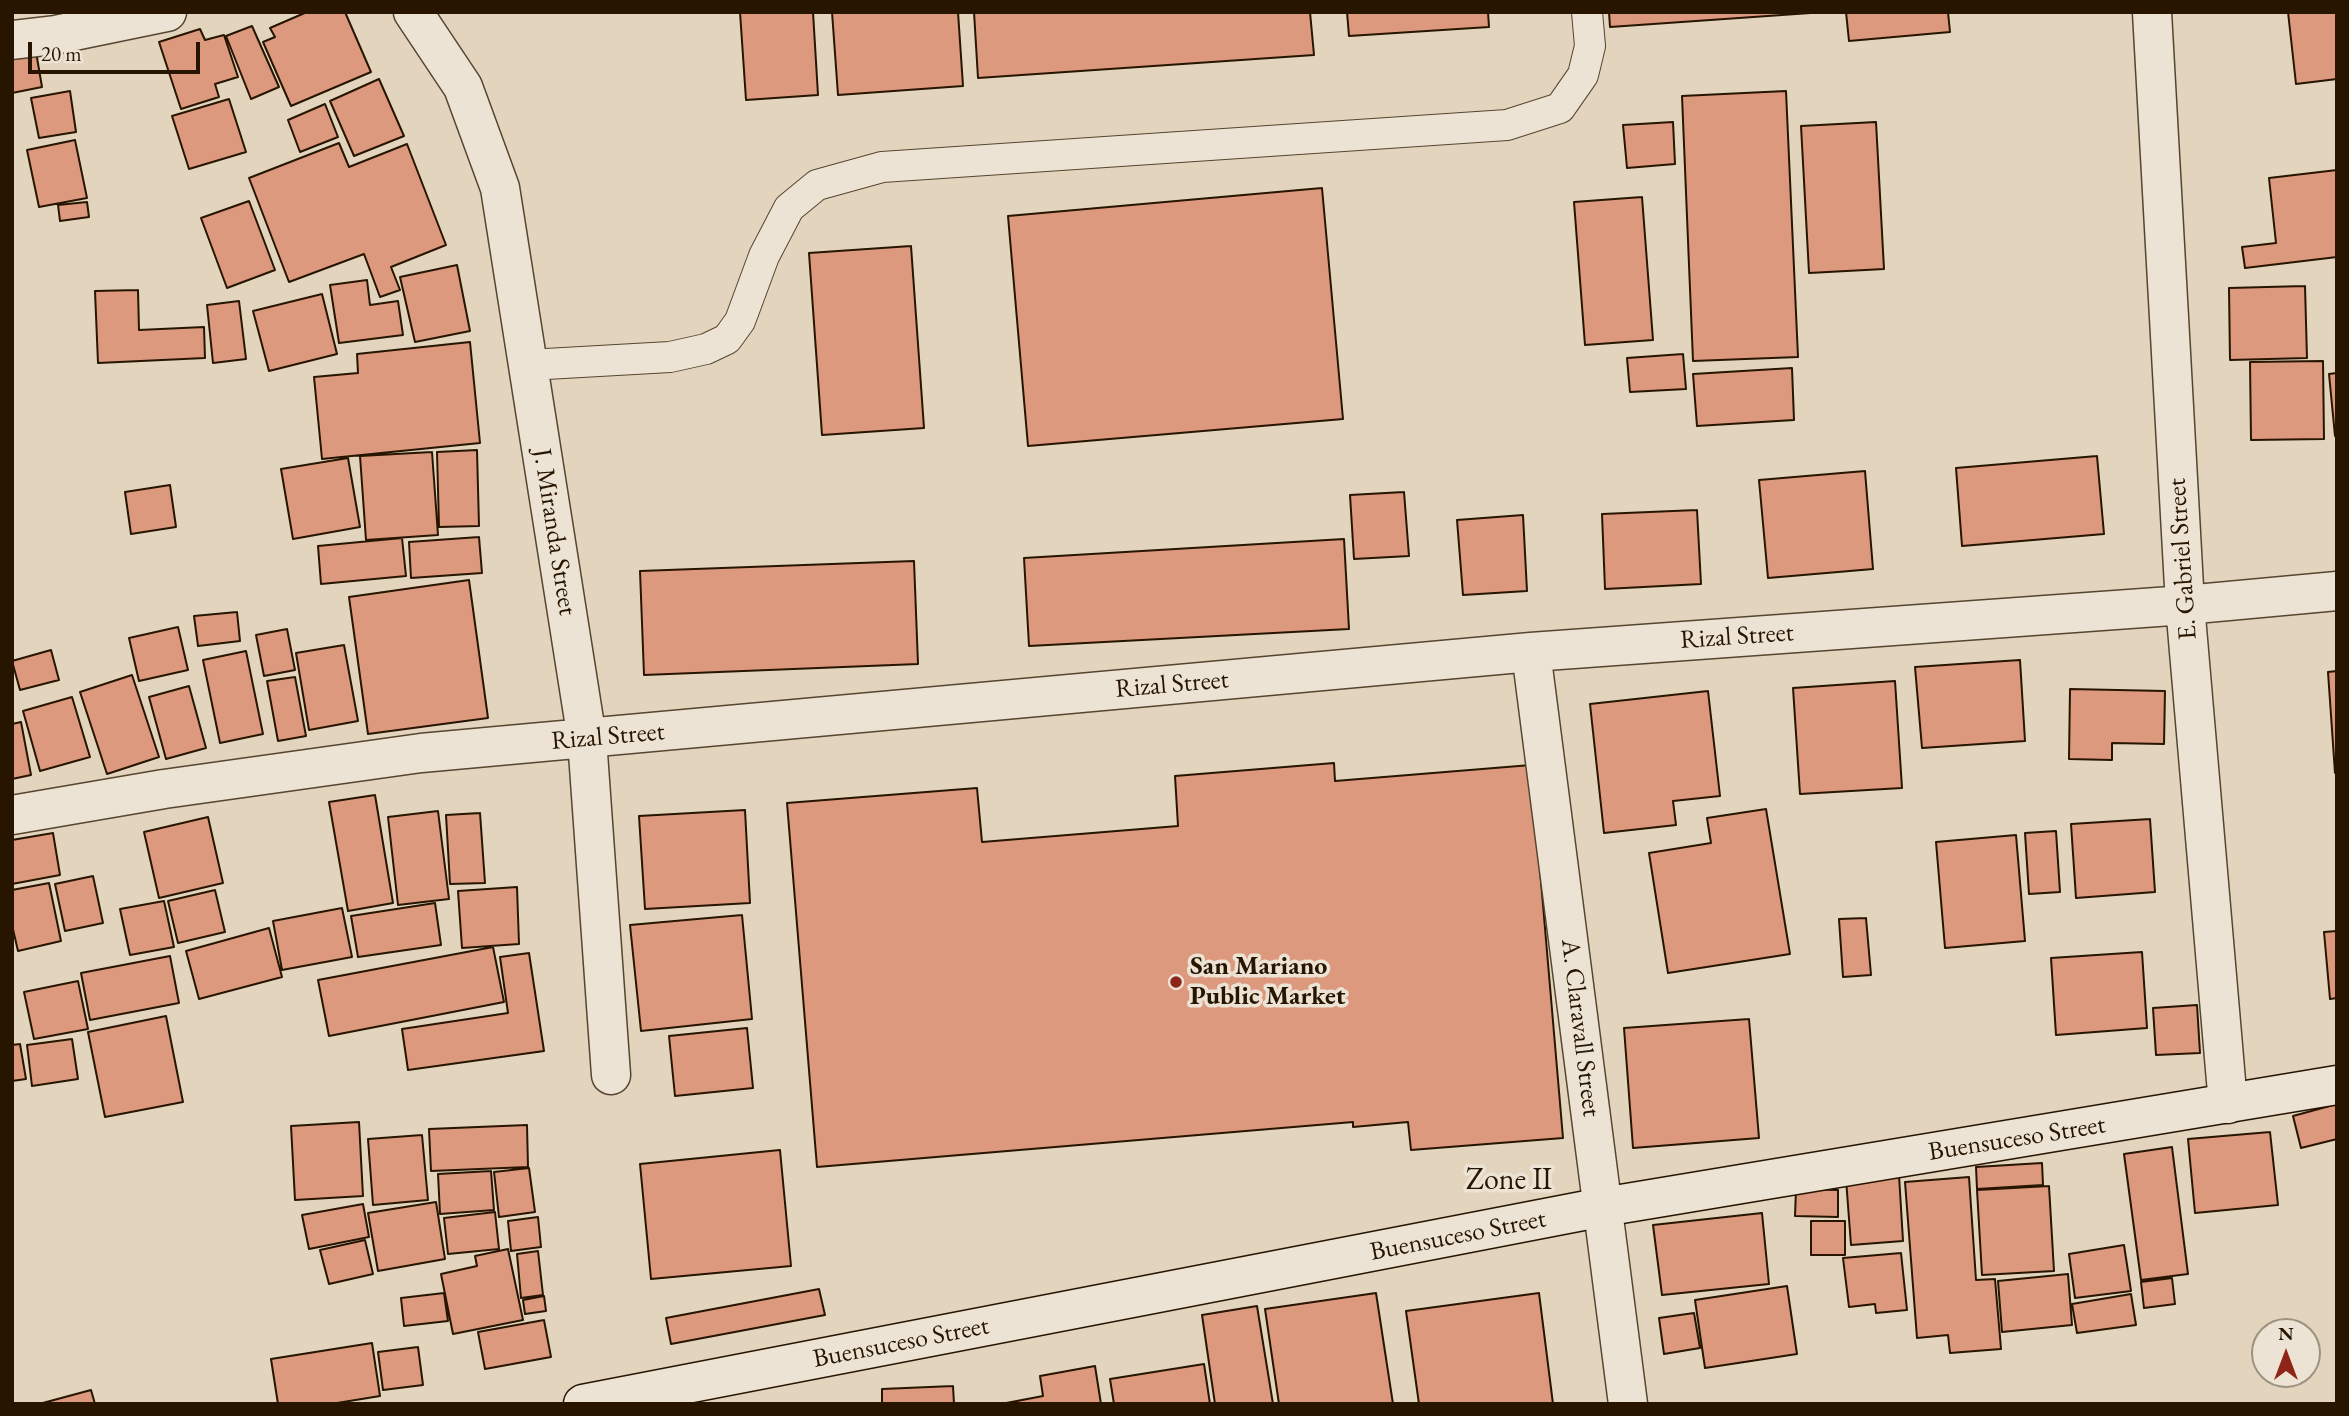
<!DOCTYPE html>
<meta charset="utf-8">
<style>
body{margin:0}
#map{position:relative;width:2349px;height:1416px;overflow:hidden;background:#e2d4bd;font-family:"EB Garamond",serif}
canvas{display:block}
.frame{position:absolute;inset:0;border:14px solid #271500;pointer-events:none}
.north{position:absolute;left:2251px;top:1318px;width:70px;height:70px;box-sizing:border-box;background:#ece3d4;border:2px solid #9d917f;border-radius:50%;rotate:0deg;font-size:19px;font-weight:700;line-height:28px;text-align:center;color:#271500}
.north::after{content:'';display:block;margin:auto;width:24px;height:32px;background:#8f2418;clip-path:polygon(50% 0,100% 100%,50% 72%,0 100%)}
.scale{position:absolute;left:28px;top:42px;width:172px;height:32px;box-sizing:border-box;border:4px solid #271500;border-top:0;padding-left:9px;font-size:21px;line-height:24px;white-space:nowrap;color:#271500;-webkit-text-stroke:5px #ece3d4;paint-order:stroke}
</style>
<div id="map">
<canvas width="2349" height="1416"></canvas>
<div class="frame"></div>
<div class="north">N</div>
<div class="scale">20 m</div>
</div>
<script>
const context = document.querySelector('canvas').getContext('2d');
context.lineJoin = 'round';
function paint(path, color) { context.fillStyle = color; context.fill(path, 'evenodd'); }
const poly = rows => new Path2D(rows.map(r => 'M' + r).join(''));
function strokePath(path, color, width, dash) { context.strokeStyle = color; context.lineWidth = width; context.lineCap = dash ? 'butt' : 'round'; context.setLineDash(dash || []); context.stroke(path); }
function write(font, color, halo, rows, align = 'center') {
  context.font = font + ' "EB Garamond",serif'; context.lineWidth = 7; context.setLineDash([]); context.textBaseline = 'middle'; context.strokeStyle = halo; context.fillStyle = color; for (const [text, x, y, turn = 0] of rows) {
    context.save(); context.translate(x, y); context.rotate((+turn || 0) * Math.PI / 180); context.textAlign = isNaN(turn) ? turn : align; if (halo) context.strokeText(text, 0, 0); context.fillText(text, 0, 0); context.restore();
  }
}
const building = poly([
 [307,12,345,12,371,72,291,106,263,42,275,37,270,28,307,12],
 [740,12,813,12,818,95,746,100,740,12],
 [832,12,958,12,963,86,838,95,832,12],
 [974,12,1310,12,1314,55,978,78,974,12],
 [1347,12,1488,12,1489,27,1349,36,1347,12],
 [1609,12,1825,12,1610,27,1609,12],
 [1846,12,1948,12,1950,32,1849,41,1846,12],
 [2288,12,2337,12,2337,79,2296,84,2288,12],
 [252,26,279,87,251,99,226,36,252,26],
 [200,29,205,40,224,35,238,77,215,84,219,97,181,109,159,42,200,29],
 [35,46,42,87,12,93,12,49,35,46],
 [379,79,404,136,354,156,330,101,379,79],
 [70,91,76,132,39,138,31,98,70,91],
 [1786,91,1798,357,1693,361,1682,96,1786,91],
 [229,99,246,152,189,169,172,116,229,99],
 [325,104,338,137,300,152,288,120,325,104],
 [1673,122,1675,164,1627,168,1623,125,1673,122],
 [1876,122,1884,269,1809,273,1801,126,1876,122],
 [75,140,87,198,39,207,27,150,75,140],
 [339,143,349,167,407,144,446,245,391,267,400,290,380,297,364,254,289,282,249,178,339,143],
 [2337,170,2337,257,2245,268,2242,247,2276,243,2269,178,2337,170],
 [1322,188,1343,419,1028,446,1008,216,1322,188],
 [1642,197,1653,340,1585,345,1574,202,1642,197],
 [249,201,275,270,227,288,201,218,249,201],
 [87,202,89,217,60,221,58,205,87,202],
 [911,246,924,428,822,435,809,253,911,246],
 [457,265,470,331,415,342,400,277,457,265],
 [367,280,370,305,398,301,403,335,339,343,330,285,367,280],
 [2305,286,2307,358,2230,360,2229,288,2305,286],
 [138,290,139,330,204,327,205,358,98,363,95,291,138,290],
 [322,294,337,354,269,371,253,311,322,294],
 [239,301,246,359,213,363,207,305,239,301],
 [470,342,480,443,322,459,314,377,358,373,357,354,470,342],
 [1683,354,1686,389,1630,392,1627,358,1683,354],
 [2323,361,2324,439,2251,440,2250,362,2323,361],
 [1792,368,1794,420,1697,426,1693,374,1792,368],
 [2337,373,2337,436,2335,436,2329,374,2337,373],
 [477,450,479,526,439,527,437,452,477,450],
 [432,452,438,535,366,540,360,456,432,452],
 [2097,456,2104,534,1962,546,1956,468,2097,456],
 [348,458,360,527,293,539,281,469,348,458],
 [1865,471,1873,569,1768,578,1759,480,1865,471],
 [170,485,176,527,131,534,125,492,170,485],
 [1404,492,1409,556,1354,559,1350,495,1404,492],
 [1697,510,1701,584,1605,589,1602,514,1697,510],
 [1523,515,1527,591,1463,595,1457,520,1523,515],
 [479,537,482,573,411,578,409,542,479,537],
 [402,538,406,576,321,584,318,546,402,538],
 [1344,539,1349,629,1029,646,1024,558,1344,539],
 [914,561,918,664,644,675,640,571,914,561],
 [469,580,488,718,368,734,349,597,469,580],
 [237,612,240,641,198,646,194,616,237,612],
 [178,627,188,670,139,681,129,638,178,627],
 [287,629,295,670,264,676,256,635,287,629],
 [344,645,358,721,309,730,296,653,344,645],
 [51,650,59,680,20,690,12,661,51,650],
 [246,651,263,734,220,743,203,660,246,651],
 [2020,660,2025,741,1922,748,1915,667,2020,660],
 [2337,671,2337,773,2335,773,2328,672,2337,671],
 [132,675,159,757,107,774,80,692,132,675],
 [295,677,306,736,278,741,267,681,295,677],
 [1895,681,1902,788,1800,794,1793,688,1895,681],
 [189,686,206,748,166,759,149,697,189,686],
 [2070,689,2165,691,2164,744,2112,743,2112,760,2069,759,2070,689],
 [1708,691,1720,796,1673,801,1676,825,1604,833,1590,704,1708,691],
 [72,697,90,757,40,771,23,711,72,697],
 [21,722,31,775,12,779,12,724,21,722],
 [1334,763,1335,781,1531,765,1563,1138,1411,1150,1408,1122,1353,1127,1353,1122,817,1167,787,803,977,788,982,842,1178,826,1175,776,1334,763],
 [375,795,393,903,348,911,329,802,375,795],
 [1766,809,1790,954,1668,973,1649,853,1711,843,1707,818,1766,809],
 [745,810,750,903,645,909,639,816,745,810],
 [438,811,449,899,398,905,388,817,438,811],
 [480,813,485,883,450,884,446,815,480,813],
 [208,817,223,883,159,898,144,832,208,817],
 [2150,819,2155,892,2076,898,2071,824,2150,819],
 [2056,831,2060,892,2029,894,2025,833,2056,831],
 [53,833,60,875,12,884,12,840,53,833],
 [2016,835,2025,941,1945,948,1936,842,2016,835],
 [93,876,103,923,65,931,55,884,93,876],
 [49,883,61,941,18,951,12,925,12,890,49,883],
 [517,887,519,944,462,948,458,891,517,887],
 [215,890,225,932,178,943,168,901,215,890],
 [164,901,174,947,130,955,120,909,164,901],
 [435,903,441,945,358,957,351,916,435,903],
 [342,908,352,957,282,970,273,921,342,908],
 [742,915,752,1019,641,1031,630,925,742,915],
 [1866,918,1871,975,1843,977,1839,919,1866,918],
 [269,928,282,977,199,999,186,951,269,928],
 [2337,931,2337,998,2330,999,2324,932,2337,931],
 [493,947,504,1002,329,1036,318,980,493,947],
 [2142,952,2147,1028,2056,1035,2051,958,2142,952],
 [529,953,544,1051,408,1070,402,1029,508,1013,500,957,529,953],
 [170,956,179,1003,90,1020,81,973,170,956],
 [78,981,88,1029,34,1039,24,992,78,981],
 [2197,1005,2200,1053,2156,1055,2153,1008,2197,1005],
 [166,1016,183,1102,105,1117,88,1032,166,1016],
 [1749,1019,1759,1138,1633,1148,1624,1028,1749,1019],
 [747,1028,753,1088,675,1096,669,1036,747,1028],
 [72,1039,78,1079,32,1086,27,1045,72,1039],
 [20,1044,26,1079,12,1081,12,1045,20,1044],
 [2337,1104,2337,1139,2301,1148,2293,1116,2337,1104],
 [359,1122,363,1196,295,1200,291,1126,359,1122],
 [527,1125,528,1167,431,1171,429,1129,527,1125],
 [2270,1132,2278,1205,2195,1213,2188,1139,2270,1132],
 [422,1135,428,1200,373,1205,368,1139,422,1135],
 [2172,1147,2188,1274,2141,1280,2124,1154,2172,1147],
 [780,1150,791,1266,651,1279,640,1164,780,1150],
 [2042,1163,2043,1185,1977,1189,1976,1167,2042,1163],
 [529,1168,535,1212,499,1217,494,1172,529,1168],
 [491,1171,494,1210,440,1214,438,1174,491,1171],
 [1899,1175,1903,1241,1851,1245,1846,1179,1899,1175],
 [1969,1177,1976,1280,1995,1279,2001,1349,1950,1353,1948,1335,1917,1338,1905,1182,1969,1177],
 [2049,1186,2054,1271,1982,1275,1977,1190,2049,1186],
 [1796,1189,1838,1190,1838,1217,1795,1216,1796,1189],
 [436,1202,445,1259,378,1271,368,1213,436,1202],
 [363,1204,369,1237,309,1249,302,1215,363,1204],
 [495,1212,499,1249,448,1254,444,1218,495,1212],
 [1762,1213,1769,1284,1662,1295,1653,1225,1762,1213],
 [538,1217,541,1247,511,1251,508,1221,538,1217],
 [1811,1221,1845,1221,1845,1255,1811,1255,1811,1221],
 [365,1240,373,1274,329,1284,320,1250,365,1240],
 [2124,1245,2131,1291,2075,1298,2069,1254,2124,1245],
 [508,1249,523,1320,453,1334,441,1274,477,1266,475,1256,508,1249],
 [538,1251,543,1295,521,1298,517,1254,538,1251],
 [1901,1253,1907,1310,1876,1313,1875,1304,1849,1307,1843,1258,1901,1253],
 [2068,1274,2072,1325,2002,1332,1998,1281,2068,1274],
 [2172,1278,2175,1304,2144,1308,2141,1282,2172,1278],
 [1787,1286,1797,1354,1705,1368,1695,1300,1787,1286],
 [819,1289,825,1315,671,1344,666,1318,819,1289],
 [444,1293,448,1321,404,1326,401,1298,444,1293],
 [1376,1293,1393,1404,1279,1404,1265,1309,1376,1293],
 [1539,1293,1553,1404,1419,1404,1406,1311,1539,1293],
 [2131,1294,2136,1325,2077,1333,2072,1304,2131,1294],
 [544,1296,546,1311,525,1314,523,1300,544,1296],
 [1257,1306,1273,1404,1215,1404,1202,1315,1257,1306],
 [1694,1313,1700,1348,1664,1354,1659,1318,1694,1313],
 [544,1320,551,1357,485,1369,478,1332,544,1320],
 [372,1343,380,1396,331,1404,278,1404,271,1359,372,1343],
 [418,1347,423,1385,383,1390,378,1352,418,1347],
 [1204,1364,1210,1404,1114,1404,1110,1379,1204,1364],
 [1095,1366,1101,1404,1001,1404,1043,1396,1040,1376,1095,1366],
 [953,1386,954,1404,882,1404,882,1389,953,1386],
 [91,1390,95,1404,39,1404,91,1390]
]);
const lane = poly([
 [528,365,670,357,706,349,727,339,740,321,764,256,789,208,817,185,882,167,1507,125,1560,108,1583,75,1590,46,1587,12]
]);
const street = poly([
 [413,12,463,87,500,188,587,739,611,1075],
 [2152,12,2185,605,2228,1104],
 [12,40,55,35,167,12],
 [1531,652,1628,1404],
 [12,815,164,789,421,753,1531,652,2185,605,2337,591]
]);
const secondary = poly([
 [583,1404,1603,1207,2337,1085]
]);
const markers = [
 [1176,982,7,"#8f2418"]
];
const streetNames = [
 ["J. Miranda Street",554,532,81],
 ["E. Gabriel Street",2183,559,-94],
 ["Rizal Street",1737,637,-4],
 ["Rizal Street",1172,685,-5],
 ["Rizal Street",608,737,-5],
 ["A. Claravall Street",1580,1028,83],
 ["Buensuceso Street",2017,1139,-9],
 ["Buensuceso Street",1458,1236,-11],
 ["Buensuceso Street",901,1343,-11]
];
const poiNames = [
 ["San Mariano",1190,967],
 ["Public Market",1190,997]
];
const quarterNames = [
 ["Zone Ⅱ",1509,1181]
];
paint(building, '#dc997d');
strokePath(building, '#271500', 2);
strokePath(lane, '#56452f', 32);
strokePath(street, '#56452f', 41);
strokePath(secondary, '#271500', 41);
strokePath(lane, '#ece3d4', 30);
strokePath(street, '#ece3d4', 38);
strokePath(secondary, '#ece3d4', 38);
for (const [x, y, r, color] of markers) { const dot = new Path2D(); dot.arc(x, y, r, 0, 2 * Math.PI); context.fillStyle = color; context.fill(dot); strokePath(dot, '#ece3d4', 2.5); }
write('26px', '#271500', '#ece3d4', streetNames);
write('bold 26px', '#271500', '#ece3d4', poiNames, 'left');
write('30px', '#271500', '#ece3d4', quarterNames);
</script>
